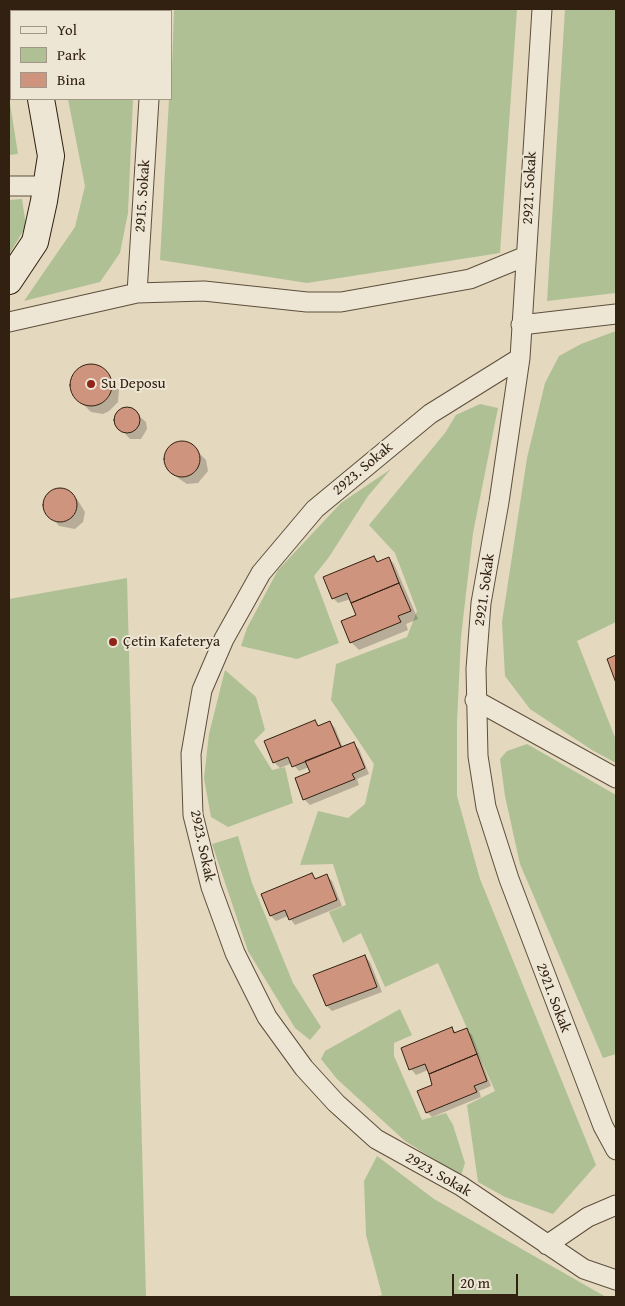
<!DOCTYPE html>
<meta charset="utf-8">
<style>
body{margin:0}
#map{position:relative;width:625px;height:1306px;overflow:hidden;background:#e4d8be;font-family:"Gentium Book Plus",serif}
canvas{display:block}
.frame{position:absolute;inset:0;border:10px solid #322111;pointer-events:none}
.legend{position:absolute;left:10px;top:10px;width:162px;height:90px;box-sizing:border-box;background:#ede6d5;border:1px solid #a29787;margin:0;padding:6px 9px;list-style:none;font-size:15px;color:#322111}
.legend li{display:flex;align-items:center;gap:10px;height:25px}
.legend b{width:25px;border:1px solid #a29787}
.scale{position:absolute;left:452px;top:1274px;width:66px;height:22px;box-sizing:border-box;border:2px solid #322111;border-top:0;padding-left:6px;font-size:15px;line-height:18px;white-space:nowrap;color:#322111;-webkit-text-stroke:4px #ede6d5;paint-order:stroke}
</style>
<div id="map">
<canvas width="625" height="1306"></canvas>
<div class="frame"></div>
<ul class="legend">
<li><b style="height:6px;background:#ede6d5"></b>Yol</li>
<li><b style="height:14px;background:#afc095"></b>Park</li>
<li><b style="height:14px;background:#ce947e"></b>Bina</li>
</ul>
<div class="scale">20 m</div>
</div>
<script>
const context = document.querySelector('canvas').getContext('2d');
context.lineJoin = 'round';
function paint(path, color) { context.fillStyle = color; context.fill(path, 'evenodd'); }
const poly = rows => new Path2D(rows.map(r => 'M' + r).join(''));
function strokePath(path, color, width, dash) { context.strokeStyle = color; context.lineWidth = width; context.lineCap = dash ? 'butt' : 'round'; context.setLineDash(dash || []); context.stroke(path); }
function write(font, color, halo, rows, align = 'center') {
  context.font = font + ' "Gentium Book Plus",serif'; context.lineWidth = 4; context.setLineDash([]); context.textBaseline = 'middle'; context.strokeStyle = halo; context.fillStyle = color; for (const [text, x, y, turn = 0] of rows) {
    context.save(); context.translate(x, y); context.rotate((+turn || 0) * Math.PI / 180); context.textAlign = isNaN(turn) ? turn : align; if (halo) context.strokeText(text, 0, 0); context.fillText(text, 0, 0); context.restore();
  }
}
const green = poly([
 [55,9,137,9,137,11,55,11],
 [174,9,517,9,500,253,307,283,160,260,169,99,171,99],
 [565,9,616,9,616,293,547,301],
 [9,97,18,154,9,155],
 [68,99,133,99,128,213,120,253,100,282,24,301,75,227,85,186],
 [22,199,26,226,9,255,9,200],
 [616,331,616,622,577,641,616,740,616,763,592,750,530,709,505,676,502,622,527,458,545,383,559,356,581,344],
 [480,404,498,408,473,533,461,637,457,723,457,796,480,879,596,1165,553,1214,505,1197,478,1182,467,1105,495,1091,438,963,385,987,361,933,343,943,329,912,346,905,333,864,300,865,318,811,348,818,365,804,374,764,331,700,336,664,407,637,417,611,395,553,369,525,445,433,456,415],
 [391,469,368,496,329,557,314,576,339,643,297,659,241,646,247,628,278,570,341,503],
 [127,578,146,1297,9,1297,9,599],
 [225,670,256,697,265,730,254,741,272,770,285,767,293,803,228,827,211,817,204,778,209,734],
 [527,744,616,795,616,1054,603,1058,520,864,505,796,500,759,507,751],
 [238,836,252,883,293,983,321,1027,310,1040,295,1028,248,951,212,844],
 [400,1009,412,1035,394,1043,394,1056,422,1120,446,1113,453,1125,465,1163,461,1176,405,1141,337,1079,321,1059,325,1051],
 [377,1156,434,1199,606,1297,374,1297,382,1295,366,1235,364,1181]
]);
const shadow = poly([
 [85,367,98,367,116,384,119,389,118,402,109,411,103,414,91,412,73,394,72,381,79,370],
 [123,408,131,409,146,422,147,429,141,439,130,439,117,425,116,417],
 [178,442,190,444,206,460,208,471,198,483,187,484,178,478,167,465,167,453,173,445],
 [63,489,77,499,85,512,83,522,75,529,59,526,45,509,45,499,52,490],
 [374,558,379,562,389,558,394,564,418,619,406,624,408,630,359,650,351,642,357,615,351,599,338,603,333,598],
 [315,722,320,727,330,722,335,728,343,748,354,744,359,749,369,774,357,779,359,785,310,805,304,799,296,779,311,773,309,767,299,771,292,763,280,768,274,762,266,742],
 [312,875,317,880,327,876,332,881,342,906,295,925,288,916,276,921,271,916],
 [365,956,370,962,382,992,332,1011,327,1006,315,976],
 [452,1029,457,1033,466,1030,472,1035,491,1086,479,1091,481,1097,432,1117,427,1112,433,1085,428,1070,416,1075,411,1069]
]);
const building = poly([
 '70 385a21 21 0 1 1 42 0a21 21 0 1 1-42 0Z',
 '114 420a13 13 0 1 1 26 0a13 13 0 1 1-26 0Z',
 '164 459a18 18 0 1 1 36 0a18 18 0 1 1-36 0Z',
 '43 505a17 17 0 1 1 34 0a17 17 0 1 1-34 0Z',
 [374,556,377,562,389,557,399,583,351,603,347,593,332,599,323,577,374,556],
 [399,583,411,611,398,616,401,622,350,643,341,621,356,615,351,603,399,583],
 [616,655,616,683,607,659,616,655],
 [315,720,318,726,330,721,341,747,292,767,288,757,273,763,264,741,315,720],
 [354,742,365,768,352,774,355,779,303,800,295,778,310,772,305,761,354,742],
 [312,873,315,879,327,874,337,900,289,920,285,910,270,916,261,894,312,873],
 [365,955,377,987,326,1006,313,975,365,955],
 [452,1027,454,1033,467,1028,477,1054,429,1074,425,1064,409,1070,401,1048,452,1027],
 [477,1054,487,1081,474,1086,477,1092,426,1113,417,1091,432,1085,429,1074,477,1054]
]);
const street = poly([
 [542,9,520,358,499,502,481,603,476,669,478,756,486,807,509,879,603,1126,616,1150],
 [154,11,154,9],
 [9,186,47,186],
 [137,293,149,99],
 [9,322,137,293,204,291,307,302,341,302,470,279,526,256],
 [521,325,616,314],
 [520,358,430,414,315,509,261,573,224,639,202,690,191,754,193,815,211,887,235,953,267,1017,304,1068,336,1103,376,1139,461,1186,584,1269,616,1280],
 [475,700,616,778],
 [547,1245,588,1217,616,1205]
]);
const secondary = poly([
 [25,9,26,11],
 [9,281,35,242,44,201,51,156,41,99]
]);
const markers = [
 [91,384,5,"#8f2418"],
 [113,642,5,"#8f2418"]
];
const streetNames = [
 ["2921. Sokak",530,188,-87],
 ["2915. Sokak",143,196,-86],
 ["2923. Sokak",363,469,-40],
 ["2921. Sokak",485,590,-82],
 ["2923. Sokak",202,846,78],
 ["2921. Sokak",553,998,69],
 ["2923. Sokak",438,1175,30]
];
const poiNames = [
 ["Su Deposu",101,384],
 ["Çetin Kafeterya",123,642]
];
paint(green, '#afc095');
paint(shadow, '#0003');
paint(building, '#ce947e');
strokePath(building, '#322111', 1);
strokePath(street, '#5e4f3c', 21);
strokePath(secondary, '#322111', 28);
strokePath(street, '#ede6d5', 19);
strokePath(secondary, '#ede6d5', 26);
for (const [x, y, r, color] of markers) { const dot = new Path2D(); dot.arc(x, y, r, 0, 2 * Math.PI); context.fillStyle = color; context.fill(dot); strokePath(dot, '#ede6d5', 2); }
write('15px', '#322111', '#ede6d5', streetNames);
write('15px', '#322111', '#ede6d5', poiNames, 'left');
</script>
